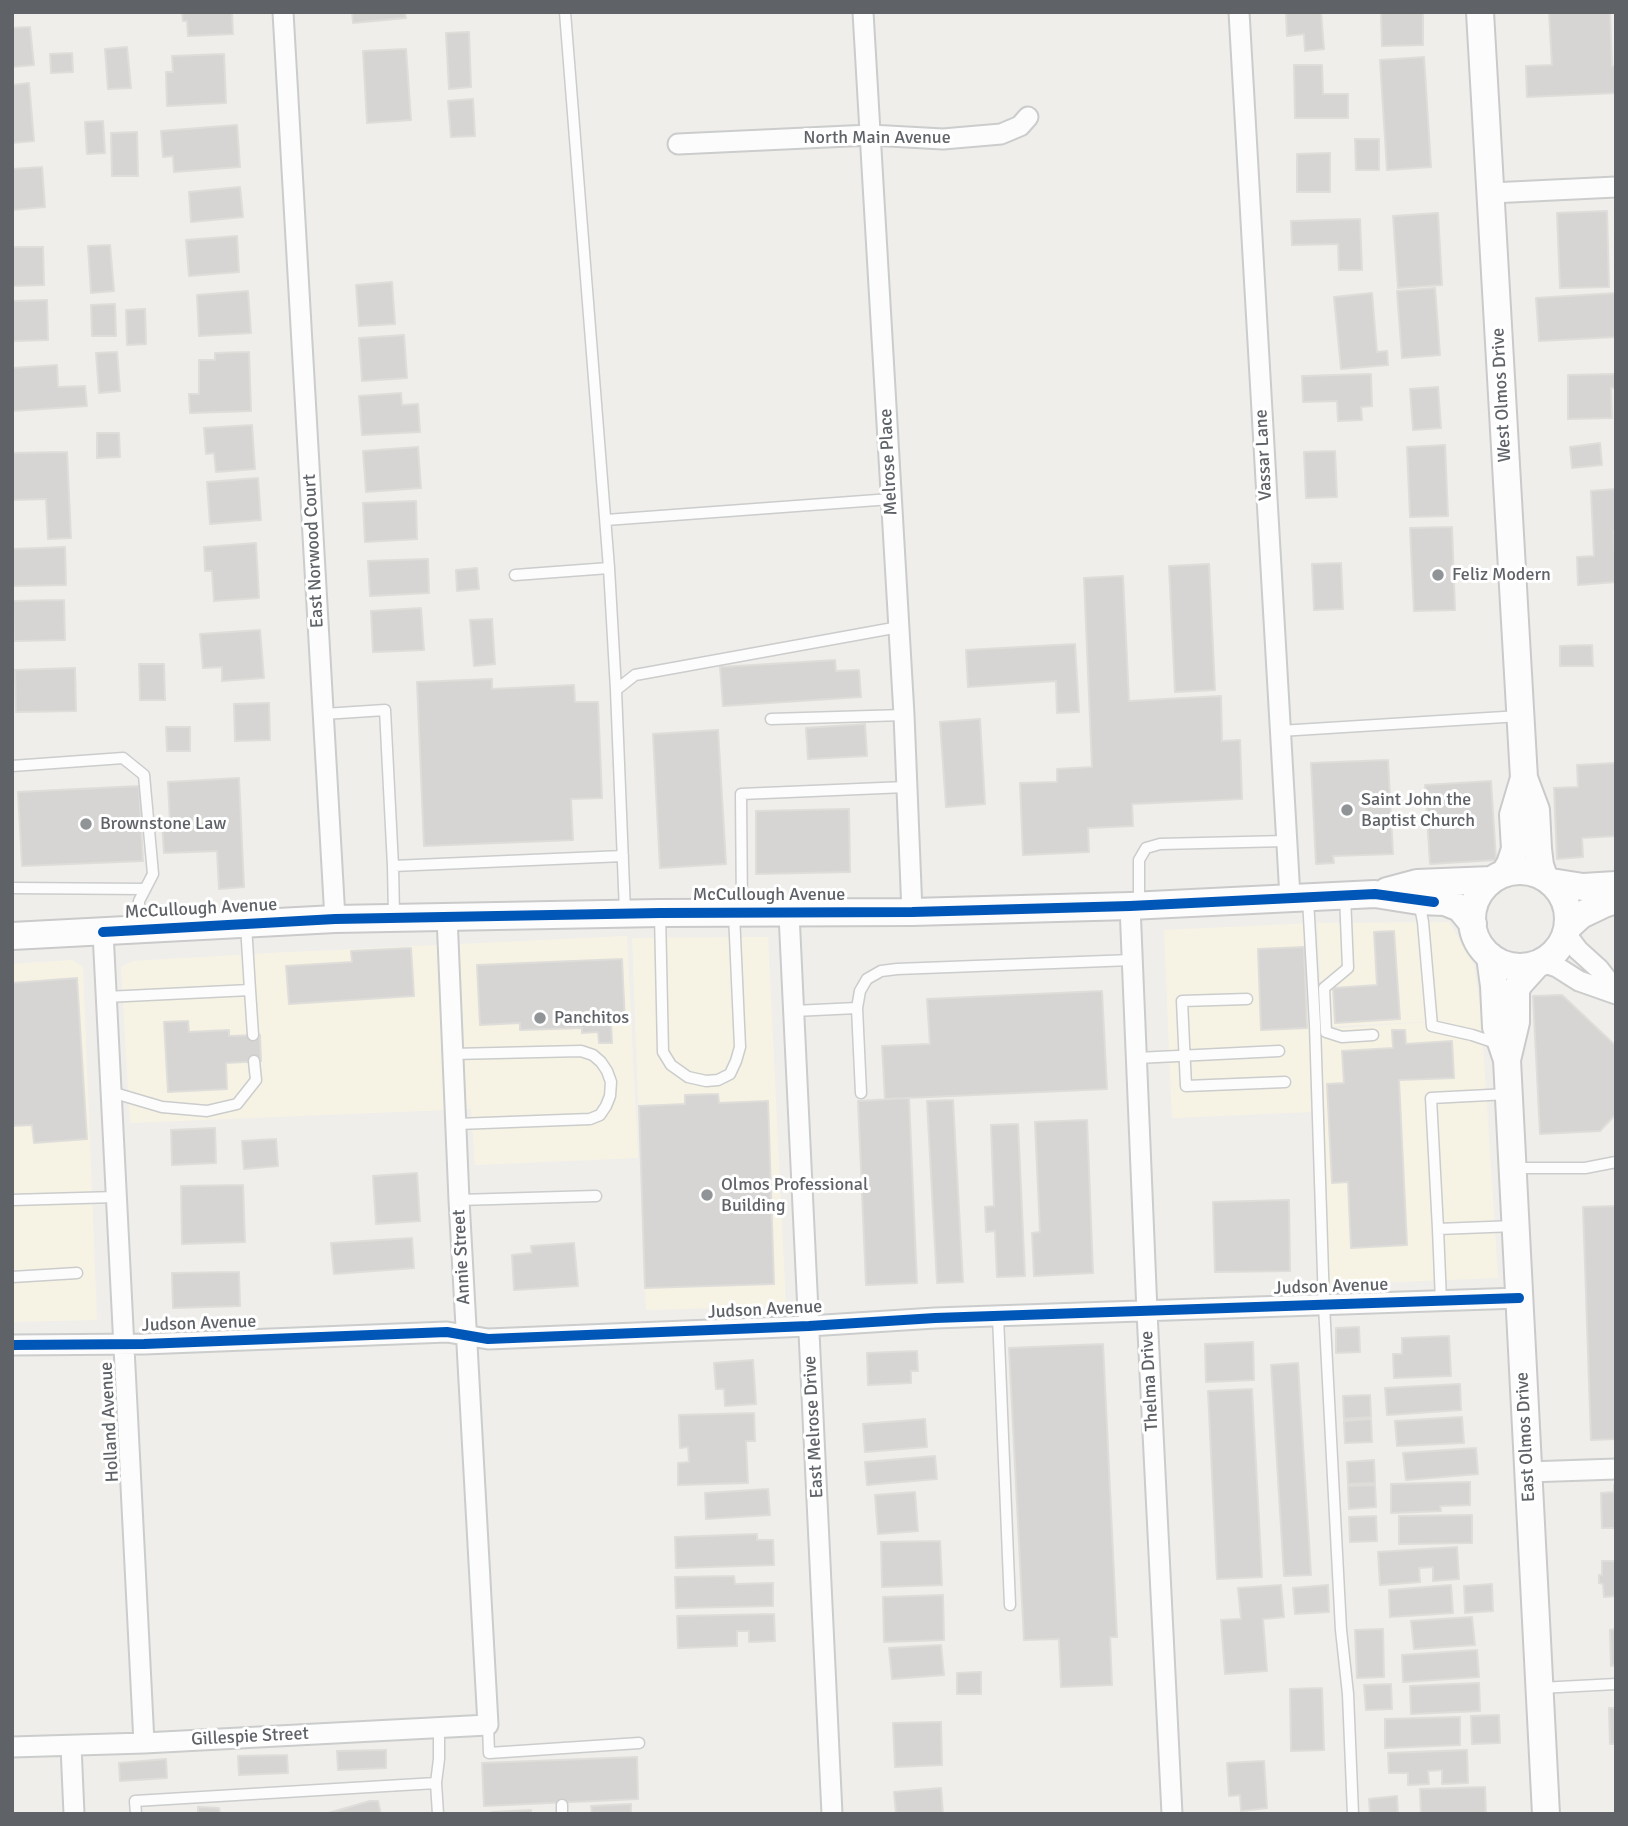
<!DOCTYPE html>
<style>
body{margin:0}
#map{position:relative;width:1628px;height:1826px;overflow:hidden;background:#efeeea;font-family:Signika,sans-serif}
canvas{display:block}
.frame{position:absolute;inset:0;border:14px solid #5f6368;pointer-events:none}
</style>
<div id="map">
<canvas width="1628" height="1826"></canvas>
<div class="frame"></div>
</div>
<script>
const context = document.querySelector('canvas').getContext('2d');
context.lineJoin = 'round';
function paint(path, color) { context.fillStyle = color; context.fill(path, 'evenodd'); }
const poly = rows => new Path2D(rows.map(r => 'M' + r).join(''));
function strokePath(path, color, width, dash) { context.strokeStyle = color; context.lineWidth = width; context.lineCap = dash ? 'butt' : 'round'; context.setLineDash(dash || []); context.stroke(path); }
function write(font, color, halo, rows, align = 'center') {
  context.font = font + ' Signika,sans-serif'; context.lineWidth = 6; context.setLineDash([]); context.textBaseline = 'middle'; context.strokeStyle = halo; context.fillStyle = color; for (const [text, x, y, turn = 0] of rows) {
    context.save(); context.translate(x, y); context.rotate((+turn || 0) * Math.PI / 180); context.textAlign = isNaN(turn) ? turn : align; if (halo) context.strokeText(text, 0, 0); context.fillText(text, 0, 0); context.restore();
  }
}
const commercial = poly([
 [1449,922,1474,965,1481,1014,1498,1278,1321,1285,1312,1085,1310,1086,1311,1112,1172,1118,1164,930,1316,923,1322,1029,1458,1020,1323,1027,1317,923],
 [627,936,638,1158,475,1165,471,1109,130,1123,121,967,133,961,270,953],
 [768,937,786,1306,646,1310,632,938],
 [72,960,83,967,97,1320,12,1322,12,964]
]);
const building = poly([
 [182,12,232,12,233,34,188,36,187,21,183,21,182,12],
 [352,12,405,12,406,18,353,23,352,12],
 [1286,12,1321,12,1324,49,1305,51,1304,34,1287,36,1286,12],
 [1381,12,1423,12,1423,45,1382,46,1381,12],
 [1549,12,1610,12,1612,66,1616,66,1616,93,1527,97,1526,66,1552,65,1549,12],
 [30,27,34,65,12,67,12,28,30,27],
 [469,32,471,87,449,89,446,33,469,32],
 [127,47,131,88,108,89,105,49,127,47],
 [406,49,411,120,367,123,363,51,406,49],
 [72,53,73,72,51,73,50,54,72,53],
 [224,54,226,103,167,106,166,72,173,72,172,56,224,54],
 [1424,57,1431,167,1387,170,1380,60,1424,57],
 [1294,65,1322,65,1323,94,1348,94,1348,118,1295,118,1294,65],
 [29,83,34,141,12,143,12,85,29,83],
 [473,99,475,136,451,137,448,101,473,99],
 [103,121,105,153,87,154,85,122,103,121],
 [237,125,240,167,174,172,173,156,163,157,161,131,237,125],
 [137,132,138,176,112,176,111,133,137,132],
 [1355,139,1379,139,1379,170,1356,170,1355,139],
 [1330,153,1330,192,1297,192,1297,154,1330,153],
 [42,167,45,207,12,210,12,169,42,167],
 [240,187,243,217,191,222,189,192,240,187],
 [1607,211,1609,287,1560,288,1557,213,1607,211],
 [1438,213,1442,285,1398,288,1393,216,1438,213],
 [1360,219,1362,270,1339,270,1338,244,1292,245,1291,221,1360,219],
 [237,236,239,272,189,276,186,240,237,236],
 [110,245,114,291,91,293,88,246,110,245],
 [12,247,43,247,44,285,12,286,12,247],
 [392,282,395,324,359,326,356,285,392,282],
 [1435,288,1440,355,1402,358,1397,291,1435,288],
 [248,291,251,333,199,336,197,295,248,291],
 [1372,293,1377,352,1387,351,1388,365,1341,369,1334,297,1372,293],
 [1616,293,1616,337,1539,341,1536,298,1616,293],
 [47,300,48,340,12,341,12,301,47,300],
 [115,304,116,336,92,336,91,305,115,304],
 [145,309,146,344,127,345,126,310,145,309],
 [404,335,407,378,362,381,359,338,404,335],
 [117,352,120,391,99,393,96,353,117,352],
 [249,352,251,411,190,413,189,394,199,394,199,360,215,360,215,353,249,352],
 [57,365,58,387,85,386,87,406,12,411,12,368,57,365],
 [1371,374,1372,406,1361,407,1362,420,1338,421,1337,401,1303,402,1302,376,1371,374],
 [1616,374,1616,388,1611,388,1612,418,1568,419,1568,375,1616,374],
 [1438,387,1441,428,1413,430,1410,389,1438,387],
 [401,393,402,405,418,404,420,432,362,435,359,396,401,393],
 [252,425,255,469,216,472,214,453,206,454,204,428,252,425],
 [97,433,119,433,120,457,97,458,97,433],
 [1600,443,1602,465,1572,468,1570,447,1600,443],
 [1445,445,1448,516,1410,517,1407,447,1445,445],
 [418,447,421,488,366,492,363,451,418,447],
 [1335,451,1337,497,1306,498,1304,452,1335,451],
 [67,452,71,538,48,539,46,499,12,500,12,453,67,452],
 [258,478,261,520,210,524,207,482,258,478],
 [1616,489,1616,531,1614,531,1616,582,1578,585,1577,557,1594,556,1591,491,1616,489],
 [416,501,417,539,365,542,363,503,416,501],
 [1452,527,1455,610,1414,611,1410,528,1452,527],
 [256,543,259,598,214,601,212,571,205,571,204,547,256,543],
 [65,547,66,585,13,586,12,549,65,547],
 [428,559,429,593,370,596,368,561,428,559],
 [1341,563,1343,609,1314,610,1312,564,1341,563],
 [1209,564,1215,690,1175,692,1169,566,1209,564],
 [477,568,479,589,457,591,456,570,477,568],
 [1123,576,1129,701,1221,696,1222,741,1240,740,1242,799,1132,804,1133,826,1088,828,1089,852,1023,855,1020,783,1057,782,1057,769,1092,767,1084,578,1123,576],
 [64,600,65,640,14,641,13,601,64,600],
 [421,608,424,650,373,652,371,611,421,608],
 [492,619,495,664,474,666,470,620,492,619],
 [260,630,264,678,222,681,222,667,203,668,200,634,260,630],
 [1075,644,1079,712,1057,713,1056,681,968,687,966,650,1075,644],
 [1592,645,1593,666,1560,666,1560,646,1592,645],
 [835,660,836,671,859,670,861,697,723,706,720,667,835,660],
 [139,664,164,664,165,700,140,700,139,664],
 [75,668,76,711,16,712,15,670,75,668],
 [492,679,492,689,574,685,575,702,598,702,602,798,571,799,573,840,424,846,417,682,492,679],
 [269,703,270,740,235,741,234,704,269,703],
 [980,719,985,804,946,807,940,722,980,719],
 [865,724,867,756,808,759,806,728,865,724],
 [166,727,190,727,190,751,167,751,166,727],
 [718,730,726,864,660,868,653,734,718,730],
 [1388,760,1393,854,1333,856,1334,863,1316,864,1311,763,1388,760],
 [1616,763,1616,836,1582,838,1583,857,1557,859,1554,788,1578,787,1577,765,1616,763],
 [239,778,244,887,219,889,217,851,164,853,162,823,170,823,168,782,239,778],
 [1491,781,1496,860,1430,864,1425,785,1491,781],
 [139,786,143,861,22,866,18,792,139,786],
 [849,809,850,872,756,874,756,811,849,809],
 [1394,931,1400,1019,1335,1023,1333,988,1377,985,1374,932,1394,931],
 [1304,947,1307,1028,1261,1030,1258,949,1304,947],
 [411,948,414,996,289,1004,286,966,352,962,351,951,411,948],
 [622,959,625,1022,611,1023,612,1043,599,1043,598,1032,582,1033,582,1028,520,1030,520,1023,480,1025,477,965,622,959],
 [77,978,87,1139,34,1143,32,1125,12,1126,12,983,77,978],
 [1102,991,1107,1089,885,1099,882,1046,930,1044,927,999,1102,991],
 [1562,995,1616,1046,1616,1114,1600,1131,1540,1134,1533,996,1562,995],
 [188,1021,189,1032,229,1030,229,1036,260,1035,261,1061,226,1063,227,1089,168,1092,164,1022,188,1021],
 [1392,1030,1405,1030,1406,1044,1452,1041,1454,1078,1399,1080,1407,1245,1351,1248,1348,1182,1332,1183,1327,1084,1344,1083,1342,1051,1393,1048,1392,1030],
 [718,1094,719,1103,768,1101,774,1284,645,1288,639,1106,685,1104,685,1095,718,1094],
 [909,1098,917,1283,866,1285,858,1101,909,1098],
 [953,1100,963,1282,937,1283,927,1101,953,1100],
 [1087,1120,1093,1273,1034,1276,1032,1233,1040,1232,1035,1122,1087,1120],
 [1018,1124,1025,1276,997,1277,995,1231,986,1232,985,1207,994,1206,991,1125,1018,1124],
 [215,1128,216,1163,172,1165,171,1130,215,1128],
 [276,1139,278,1166,244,1169,242,1141,276,1139],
 [417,1173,420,1221,376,1224,373,1176,417,1173],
 [243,1185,245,1242,182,1244,181,1186,243,1185],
 [1289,1200,1290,1271,1215,1272,1213,1202,1289,1200],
 [1616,1206,1616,1439,1591,1440,1583,1207,1616,1206],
 [412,1238,414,1268,334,1274,331,1243,412,1238],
 [574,1243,578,1286,514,1290,512,1255,532,1253,531,1246,574,1243],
 [239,1272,240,1306,173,1308,172,1273,239,1272],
 [1359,1327,1360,1352,1336,1353,1336,1328,1359,1327],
 [1449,1336,1451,1376,1394,1378,1393,1354,1402,1354,1402,1338,1449,1336],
 [1253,1342,1254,1380,1206,1382,1205,1344,1253,1342],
 [1103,1344,1117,1637,1110,1637,1112,1685,1061,1687,1059,1639,1024,1640,1009,1348,1103,1344],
 [917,1351,918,1371,911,1371,911,1383,868,1385,867,1353,917,1351],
 [753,1360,756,1404,725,1406,724,1389,716,1389,714,1363,753,1360],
 [1298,1363,1311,1575,1284,1576,1271,1365,1298,1363],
 [1460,1384,1461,1410,1387,1415,1385,1388,1460,1384],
 [1252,1389,1262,1577,1217,1579,1208,1391,1252,1389],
 [1370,1395,1371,1417,1344,1419,1343,1396,1370,1395],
 [754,1413,755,1441,746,1441,748,1483,678,1485,678,1463,689,1462,688,1447,680,1448,679,1415,754,1413],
 [1462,1417,1464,1443,1397,1446,1395,1421,1462,1417],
 [925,1419,927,1447,865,1452,863,1424,925,1419],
 [1371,1419,1372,1442,1345,1443,1344,1421,1371,1419],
 [1476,1448,1478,1474,1406,1480,1403,1453,1476,1448],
 [935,1456,937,1479,867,1485,865,1462,935,1456],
 [1374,1460,1375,1483,1348,1484,1347,1462,1374,1460],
 [1470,1482,1470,1505,1440,1506,1441,1511,1391,1513,1391,1484,1470,1482],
 [1375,1485,1376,1507,1349,1509,1348,1486,1375,1485],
 [1614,1485,1616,1485,1616,1533,1616,1528,1602,1528,1601,1493,1614,1492,1614,1485],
 [768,1489,770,1515,706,1519,705,1493,768,1489],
 [915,1492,918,1531,878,1534,875,1495,915,1492],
 [1472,1515,1472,1543,1399,1544,1399,1516,1472,1515],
 [1376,1516,1377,1541,1350,1542,1349,1517,1376,1516],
 [757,1534,757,1540,773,1540,774,1565,676,1568,675,1537,757,1534],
 [940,1541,942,1585,882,1587,881,1542,940,1541],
 [1457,1547,1459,1579,1433,1581,1433,1567,1419,1568,1420,1582,1380,1585,1378,1552,1457,1547],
 [1602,1561,1616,1561,1616,1596,1604,1597,1603,1584,1599,1583,1599,1575,1602,1575,1602,1561],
 [734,1576,735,1584,773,1583,773,1606,676,1608,675,1577,734,1576],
 [1492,1584,1493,1611,1465,1613,1464,1586,1492,1584],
 [1281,1585,1284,1617,1263,1619,1267,1671,1225,1674,1221,1620,1241,1619,1238,1588,1281,1585],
 [1328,1585,1329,1612,1295,1614,1293,1588,1328,1585],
 [1451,1585,1453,1613,1390,1617,1389,1590,1451,1585],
 [943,1595,944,1640,884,1642,883,1597,943,1595],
 [774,1614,775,1641,749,1642,749,1631,737,1631,737,1646,678,1648,677,1616,774,1614],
 [1472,1617,1475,1645,1414,1649,1411,1621,1472,1617],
 [1383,1629,1384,1677,1357,1678,1355,1630,1383,1629],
 [1616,1629,1616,1665,1611,1666,1610,1630,1616,1629],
 [941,1645,944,1675,892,1679,889,1648,941,1645],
 [1477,1650,1479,1677,1403,1682,1402,1655,1477,1650],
 [981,1672,981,1694,957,1694,957,1673,981,1672],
 [1479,1683,1480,1711,1411,1714,1410,1686,1479,1683],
 [1391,1684,1392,1709,1366,1710,1364,1685,1391,1684],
 [1322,1688,1324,1750,1291,1751,1290,1689,1322,1688],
 [1609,1708,1616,1708,1616,1744,1610,1744,1609,1708],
 [1499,1715,1500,1743,1472,1744,1471,1716,1499,1715],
 [1460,1717,1460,1745,1385,1748,1385,1719,1460,1717],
 [941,1722,942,1765,895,1767,893,1723,941,1722],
 [386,1750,386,1768,338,1770,337,1751,386,1750],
 [1467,1750,1468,1783,1442,1784,1442,1770,1428,1771,1429,1784,1408,1785,1408,1773,1389,1773,1388,1753,1467,1750],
 [287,1755,288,1773,239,1775,238,1756,287,1755],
 [637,1757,638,1799,484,1806,482,1763,637,1757],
 [166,1759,167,1778,120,1781,119,1763,166,1759],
 [1264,1761,1267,1808,1241,1811,1240,1795,1229,1796,1227,1763,1264,1761],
 [1485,1787,1486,1814,1421,1814,1420,1789,1485,1787],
 [941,1788,943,1814,896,1814,894,1792,941,1788],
 [1397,1796,1398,1814,1370,1814,1369,1799,1397,1796],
 [370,1801,378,1801,381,1814,325,1814,370,1801],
 [631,1804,631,1814,592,1814,591,1806,631,1804],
 [198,1807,219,1808,220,1814,198,1814,198,1807],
 [531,1810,531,1814,493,1814,492,1812,531,1810]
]);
const lane = poly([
 [606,520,891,499],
 [609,568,616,690],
 [515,575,609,568,565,12],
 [324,714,385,710,393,866,623,856],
 [771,719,904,715],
 [1280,731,1520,716],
 [12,766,123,758,144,775,153,874,139,901,139,927],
 [393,866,394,915],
 [12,888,145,889],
 [1345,896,1348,968,1324,988,1326,1032,1342,1037,1373,1035],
 [1308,899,1315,1025,1324,1305,1341,1630,1348,1694,1353,1814],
 [1419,902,1423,922,1432,1026,1472,1035,1499,1044],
 [1139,905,1139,860,1146,848,1160,844,1286,841],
 [625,912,616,690,635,675,899,627],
 [742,912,741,794,906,787],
 [660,914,663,1052,671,1065,688,1077,706,1081,718,1080,730,1074,736,1061,740,1047,734,914],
 [250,990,253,1035],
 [106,997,250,990,246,925],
 [1247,999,1182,1001,1186,1086,1285,1082],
 [794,1011,857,1008],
 [453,1054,581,1051,593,1055,601,1062,607,1071,611,1082,610,1096,606,1106,600,1115,590,1119,457,1124],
 [1137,1058,1279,1051],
 [111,1092,162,1107,207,1111,237,1104,256,1080,254,1061],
 [861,1093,857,1008,860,991,867,979,881,971,897,969,1132,960],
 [1508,1094,1431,1098,1438,1229,1515,1226],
 [1513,1168,1585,1168,1616,1162],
 [12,1200,116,1197],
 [459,1200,596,1196],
 [1438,1229,1441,1301],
 [12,1277,77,1273],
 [998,1316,1010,1605],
 [1540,1688,1616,1684],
 [488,1725,489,1753,639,1743],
 [562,1805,562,1814],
 [136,1814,135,1801,436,1783],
 [438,1814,436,1783,439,1759,439,1727]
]);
const street = poly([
 [283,12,335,919],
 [863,12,904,715,912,912],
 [1239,12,1290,897],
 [678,144,870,135,943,139,1001,134,1020,126,1028,117],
 [1491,193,1616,187],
 [1130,906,1147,1312,1172,1814],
 [789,914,832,1814],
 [103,932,144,1743],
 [1566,934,1578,950,1599,969,1616,991],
 [1542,962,1557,967,1579,981,1616,994],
 [12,1345,144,1344,447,1332,488,1339,809,1326,935,1318,1519,1298],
 [1528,1472,1616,1469],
 [71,1746,74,1814],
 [12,1747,144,1743,488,1725,459,1200,447,916]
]);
const secondary = poly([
 [1480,12,1524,778,1536,810,1538,849,1540,865,1544,877],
 '1472 919a48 48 0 1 1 96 0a48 48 0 1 1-96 0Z',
 [1504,874,1510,864,1515,849,1513,815,1524,778],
 [1551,882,1583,887,1616,885],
 [1387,891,1417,883,1492,880],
 [1568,927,1581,915,1604,904,1616,900],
 [12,936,335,919,660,913,912,912,1130,906,1375,894,1419,901,1445,902,1460,908,1473,924],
 [1490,956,1494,986,1496,1027,1507,1060,1546,1814],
 [1507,1060,1516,1022,1516,991,1519,984,1537,964]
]);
const cycleway = poly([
 [103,932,335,919,660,913,912,912,1130,906,1375,894,1434,902],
 [12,1345,144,1344,447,1332,488,1339,809,1326,935,1318,1519,1298]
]);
const markers = [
 [1438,575,7,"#919496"],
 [1347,810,7,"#919496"],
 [86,824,7,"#919496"],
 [540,1018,7,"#919496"],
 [707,1195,7,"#919496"]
];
const streetNames = [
 ["North Main Avenue",877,138],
 ["West Olmos Drive",1502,395,-93],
 ["Vassar Lane",1264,455,-93],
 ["Melrose Place",889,462,-93],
 ["East Norwood Court",314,551,-93],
 ["McCullough Avenue",769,895],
 ["McCullough Avenue",201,909,-3],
 ["Annie Street",462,1257,-93],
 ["Judson Avenue",1331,1287,-2],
 ["Judson Avenue",765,1310,-3],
 ["Judson Avenue",199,1324,-2],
 ["Thelma Drive",1150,1381,-93],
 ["Holland Avenue",110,1422,-93],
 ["East Melrose Drive",814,1427,-93],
 ["East Olmos Drive",1526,1437,-93],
 ["Gillespie Street",250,1737,-3]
];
const poiNames = [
 ["Feliz Modern",1452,575],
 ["Saint John the",1361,800],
 ["Baptist Church",1361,821],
 ["Brownstone Law",100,824],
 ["Panchitos",554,1018],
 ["Olmos Professional",721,1185],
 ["Building",721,1206]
];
paint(commercial, '#f7f3e4');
paint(building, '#d6d5d3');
strokePath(building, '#deddd9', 2);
strokePath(lane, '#cbcccc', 13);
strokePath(street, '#cbcccc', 23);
strokePath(secondary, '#cacacb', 30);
strokePath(lane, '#fdfcfc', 10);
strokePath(street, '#fdfcfc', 19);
strokePath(secondary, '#fdfcfc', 26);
strokePath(cycleway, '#0057b8', 10);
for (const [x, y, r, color] of markers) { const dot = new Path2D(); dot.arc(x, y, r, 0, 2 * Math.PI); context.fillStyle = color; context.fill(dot); strokePath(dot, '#fff', 2.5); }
write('18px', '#5f6368', '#fff', streetNames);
write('18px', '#5f6368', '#fff', poiNames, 'left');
</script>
